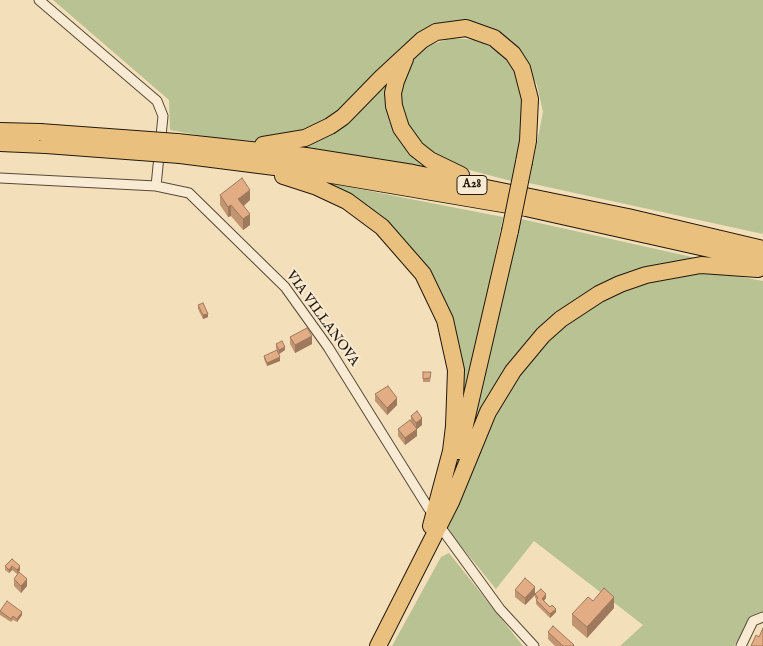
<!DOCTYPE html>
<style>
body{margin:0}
canvas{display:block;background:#f4dfbb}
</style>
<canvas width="763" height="646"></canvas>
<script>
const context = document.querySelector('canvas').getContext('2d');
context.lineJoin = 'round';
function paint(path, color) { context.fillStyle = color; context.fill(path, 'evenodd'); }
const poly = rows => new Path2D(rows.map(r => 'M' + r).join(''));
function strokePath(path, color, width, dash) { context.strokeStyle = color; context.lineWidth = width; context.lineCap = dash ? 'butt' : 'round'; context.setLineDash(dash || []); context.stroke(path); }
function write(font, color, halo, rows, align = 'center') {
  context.font = font + ' "IM FELL English",serif'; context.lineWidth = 4; context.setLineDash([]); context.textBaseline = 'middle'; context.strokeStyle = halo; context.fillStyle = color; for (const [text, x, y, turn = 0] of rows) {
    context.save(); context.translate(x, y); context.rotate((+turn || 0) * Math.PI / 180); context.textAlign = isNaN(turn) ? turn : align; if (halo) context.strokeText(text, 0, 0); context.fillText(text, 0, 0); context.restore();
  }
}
const green = poly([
 [53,0,763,0,763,234,529,183,543,112,537,85,521,52,496,31,457,22,345,110,298,137,254,141,208,137,170,130,169,100],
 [452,38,478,40,498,52,517,69,524,96,524,134,511,181,447,164,415,142,401,119,398,90,413,58,427,46],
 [391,75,388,107,441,172,292,148,330,136,351,122],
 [313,180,503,217,459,432,456,347,410,251],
 [521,219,710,261,564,311,472,432],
 [716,272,763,281,763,618,754,615,734,646,620,646,643,625,534,541,496,589,447,529,507,391,536,350,572,316,620,291,674,275],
 [449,553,523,646,392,646,441,557]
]);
const minor = poly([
 [39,0,157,101,163,116,156,186],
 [0,178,156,186,189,193,285,287,328,347,429,509],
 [444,532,500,609,534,646],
 [741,646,753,621,763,617]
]);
const motorway = poly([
 [405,59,396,81,393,93,394,106,401,128,416,149,430,160,461,175],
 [0,131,40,132],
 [177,142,306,156,413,173,628,217,763,249],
 [0,143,46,145],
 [263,145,305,138,330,126,343,117,382,77,422,40,436,32,466,28,494,38,513,54,522,68,530,99,528,141,524,162],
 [180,155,314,172,526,208,763,261],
 [283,176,317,187,347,201,382,227,423,274,445,320,456,370,454,426,451,451,431,526],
 [459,451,510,231],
 [378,646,451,502,488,412,513,371,543,335,561,319,599,294,620,284,646,275,701,265,758,269]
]);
const motorwayBridge = poly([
 [40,132,177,142],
 [46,145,180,155],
 [510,231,524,162]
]);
const wall = poly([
 [220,195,250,200,244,206,250,225,243,230,231,216,228,217,220,205],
 [198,305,208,317,203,319,198,309],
 [290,337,312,344,295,353,290,344],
 [276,344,285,350,279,354,276,348],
 [264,356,280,361,267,366,264,359],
 [423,372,431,375,430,382,423,382],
 [375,394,397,405,387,415,375,401],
 [411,416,422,425,417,429,417,436,405,445,398,436,398,429,411,422],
 [12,559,20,570,17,574,12,570,9,573,5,570,5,566],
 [14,579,27,586,21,593,14,586],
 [515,590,535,595,525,605,515,597],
 [535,594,546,598,544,601,556,612,550,618,536,604,536,600,537,599,535,598],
 [614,608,587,638,572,625,572,614],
 [0,610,22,615,17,622,13,620,11,622,0,615],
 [548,632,574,646,555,646,548,639]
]);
const shadedWall = poly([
 [250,190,250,200,238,210,238,199],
 [231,205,231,216,228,217,228,207],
 [250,214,250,225,243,230,243,219],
 [208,314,208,317,203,319,203,315],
 [312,336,312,344,295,353,295,345],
 [285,347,285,350,279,354,279,350],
 [280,357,280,361,267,366,267,363],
 [397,398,397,405,387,415,387,408],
 [422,418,422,425,417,429,417,436,405,445,405,438,416,430,416,423],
 [12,566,12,570,9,573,9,570],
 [20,566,20,570,17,574,17,570],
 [27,579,27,586,21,593,21,586],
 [535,587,535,595,525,605,525,598],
 [546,594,546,598,542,603,542,599],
 [614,597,614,608,587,638,587,627],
 [556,609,556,612,550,618,550,614],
 [22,612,22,615,17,622,17,619]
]);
const building = poly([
 [242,178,250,190,238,199,250,214,243,219,231,205,228,207,220,195,242,178],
 [203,303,208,314,203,315,198,305,203,303],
 [307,328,312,336,295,345,290,337,307,328],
 [282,341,285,347,279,350,276,344,282,341],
 [277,350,280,357,267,363,264,356,277,350],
 [423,372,431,372,430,378,423,379,423,372],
 [388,386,397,398,387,408,375,394,388,386],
 [417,411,422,418,416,423,411,416,417,411],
 [410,420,417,429,405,438,398,429,410,420],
 [12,559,20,566,17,570,12,566,9,570,5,566,12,559],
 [19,572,27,579,21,586,14,579,19,572],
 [525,578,535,587,525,598,515,590,525,578],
 [604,588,614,597,587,627,572,614,588,597,593,601,604,588],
 [541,589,546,594,542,599,550,607,552,605,556,609,550,614,536,600,538,598,535,594,541,589],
 [7,601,22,612,17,619,13,616,11,619,0,611,7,601],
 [553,626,574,645,573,646,563,646,548,632,553,626],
 [763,628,763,646,751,646,756,635,759,637,763,628]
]);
const shields = [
 [472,185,30]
];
const shieldNames = [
 ["A28",472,185]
];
const streetNames = [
 ["VIA VILLANOVA",322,319,54]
];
paint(green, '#b8c293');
strokePath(minor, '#564a38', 11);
strokePath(motorway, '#22190c', 18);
strokePath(minor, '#f8ead3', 9);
strokePath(motorway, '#eac07e', 16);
strokePath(motorwayBridge, '#22190c', 18, []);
strokePath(motorwayBridge, '#eac07e', 16);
paint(wall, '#c29572');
paint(shadedWall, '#9e795d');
paint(building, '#e2ad85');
strokePath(building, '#9e795d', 1);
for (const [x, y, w] of shields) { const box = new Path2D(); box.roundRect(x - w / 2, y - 9.5, w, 19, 4); context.fillStyle = '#f8ead3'; context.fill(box); strokePath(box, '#22190c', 1); }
write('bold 12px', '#22190c', null, shieldNames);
write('14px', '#22190c', '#f8ead3', streetNames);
</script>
